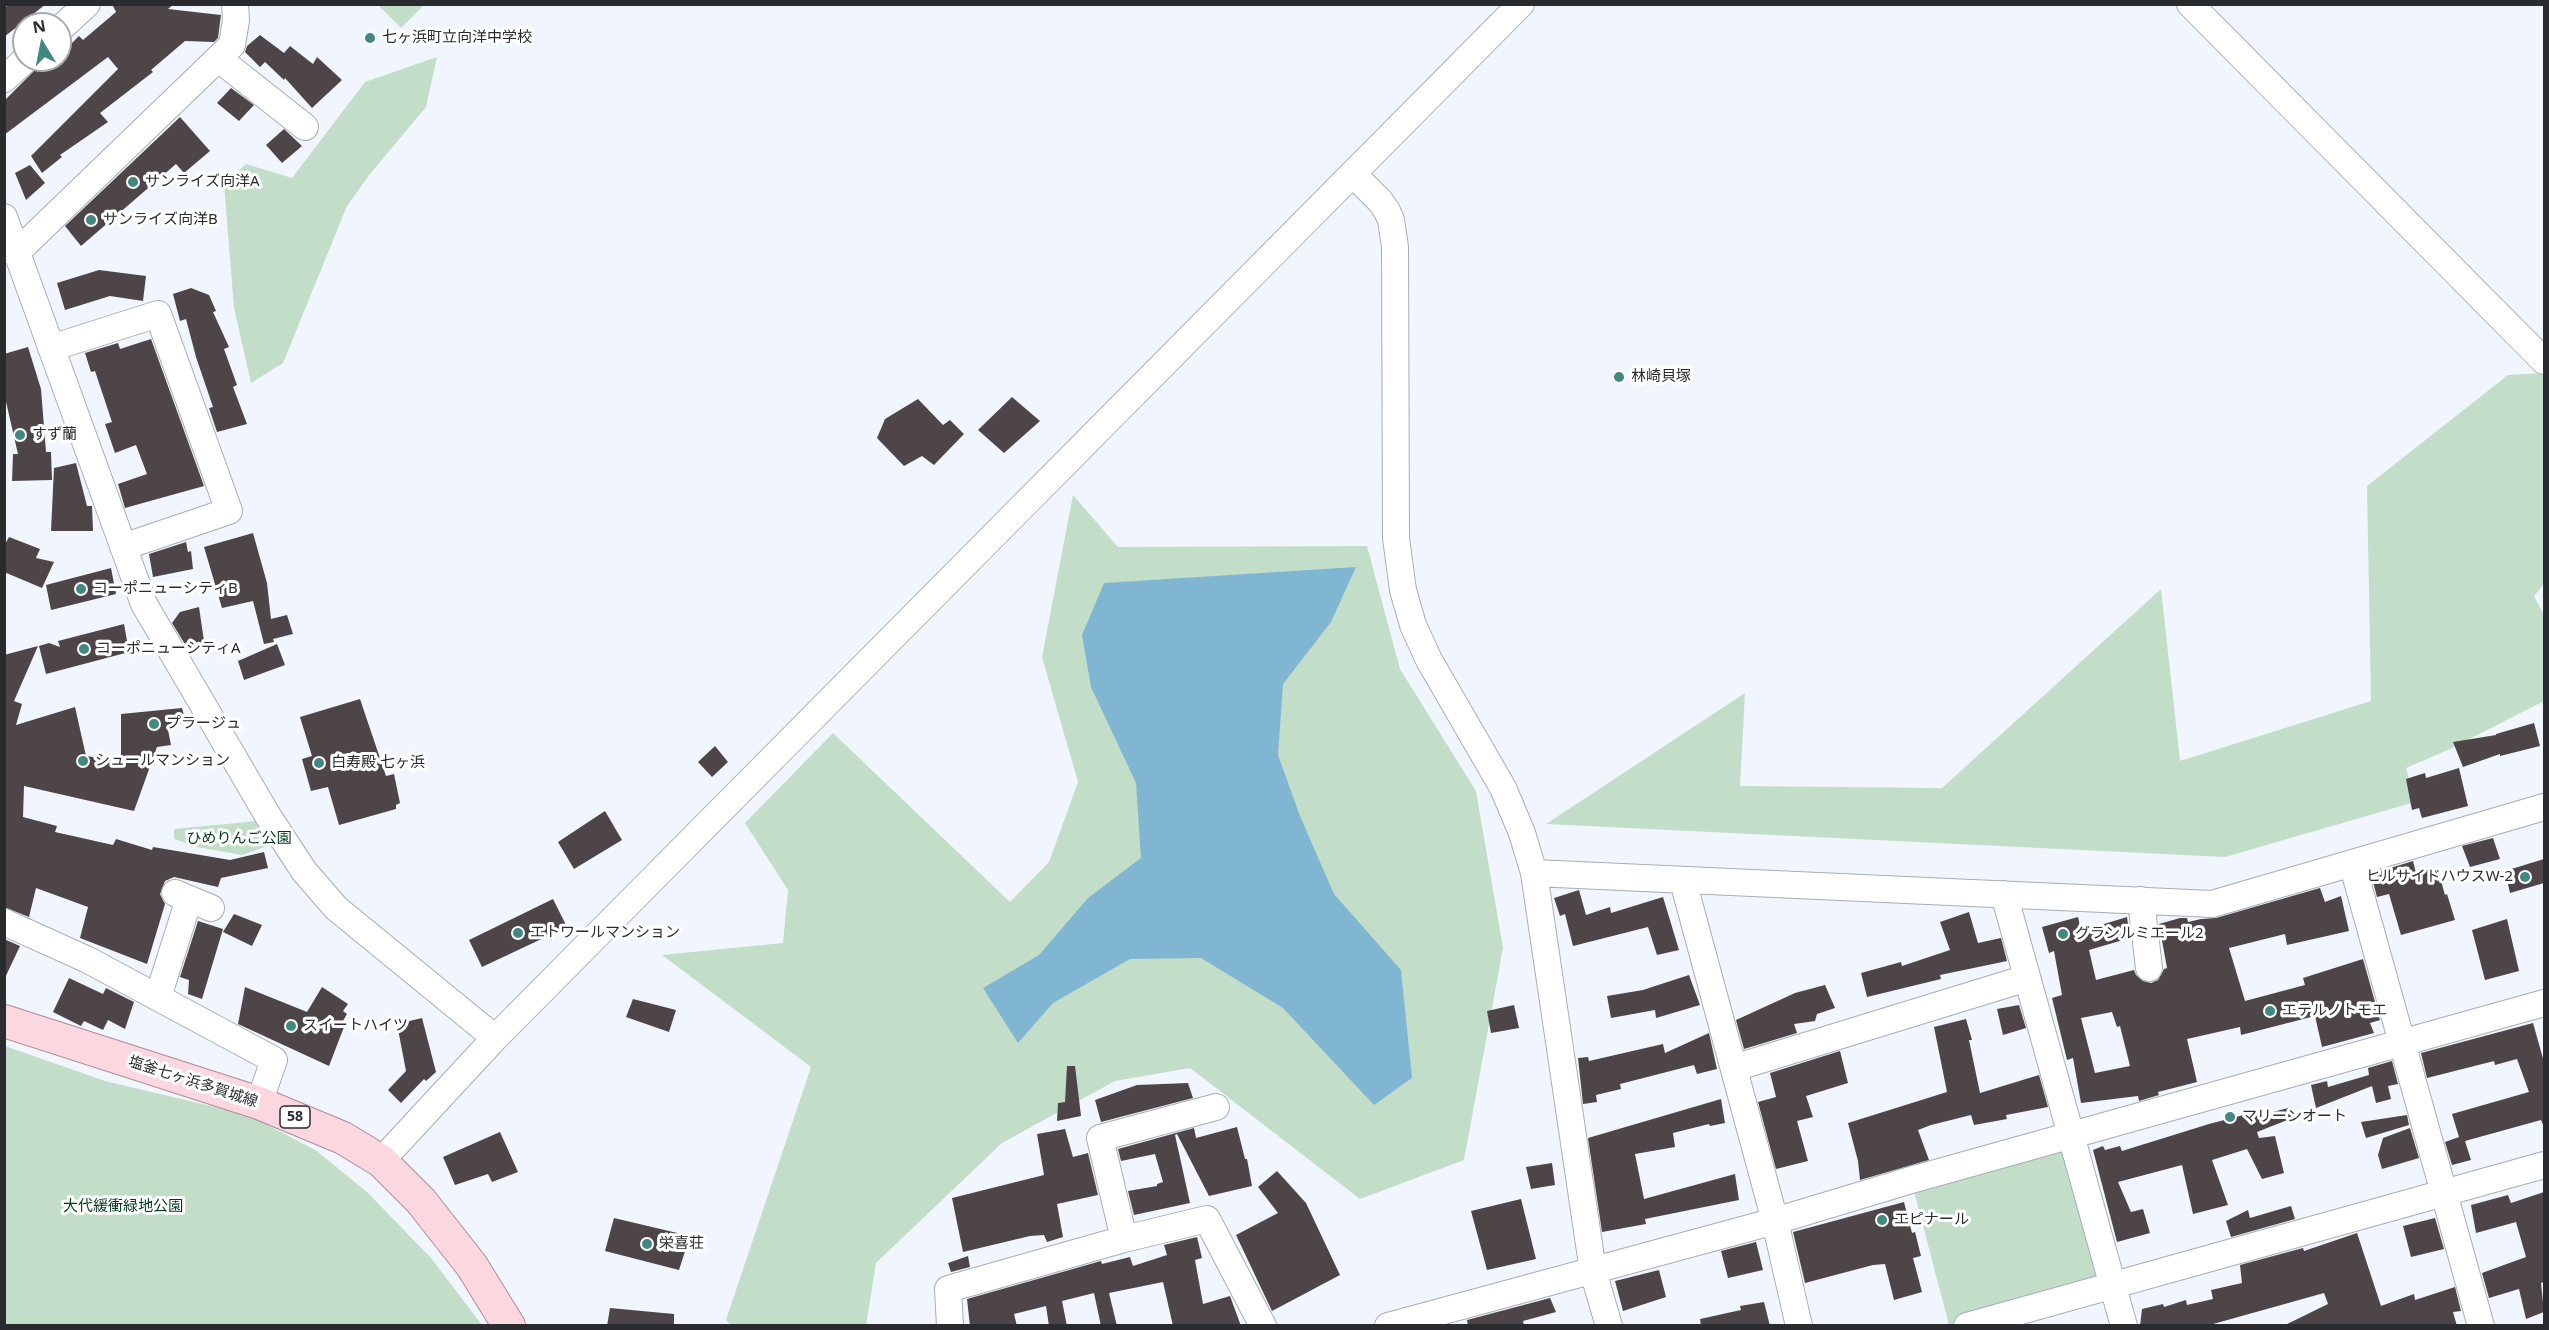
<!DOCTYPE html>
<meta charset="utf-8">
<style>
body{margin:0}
#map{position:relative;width:2549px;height:1330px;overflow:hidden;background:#f1f6fe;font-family:"Noto Sans",sans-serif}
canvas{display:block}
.frame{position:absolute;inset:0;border:6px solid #292b2e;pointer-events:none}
.north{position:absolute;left:12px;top:12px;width:60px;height:60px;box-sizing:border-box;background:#fff;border:2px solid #a9aaab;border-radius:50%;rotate:350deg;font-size:16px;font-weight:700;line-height:24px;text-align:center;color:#292b2e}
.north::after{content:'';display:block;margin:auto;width:21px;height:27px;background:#418881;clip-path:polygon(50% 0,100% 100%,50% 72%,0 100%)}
</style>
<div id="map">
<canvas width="2549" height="1330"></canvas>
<div class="frame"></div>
<div class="north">N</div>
</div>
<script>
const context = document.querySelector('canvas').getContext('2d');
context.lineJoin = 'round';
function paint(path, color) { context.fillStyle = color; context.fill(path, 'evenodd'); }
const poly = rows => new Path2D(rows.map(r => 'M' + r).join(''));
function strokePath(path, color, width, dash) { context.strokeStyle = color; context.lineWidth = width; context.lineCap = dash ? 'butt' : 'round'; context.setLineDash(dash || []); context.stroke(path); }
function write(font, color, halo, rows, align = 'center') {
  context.font = font + ' "Noto Sans","Noto Sans JP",sans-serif'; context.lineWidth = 6; context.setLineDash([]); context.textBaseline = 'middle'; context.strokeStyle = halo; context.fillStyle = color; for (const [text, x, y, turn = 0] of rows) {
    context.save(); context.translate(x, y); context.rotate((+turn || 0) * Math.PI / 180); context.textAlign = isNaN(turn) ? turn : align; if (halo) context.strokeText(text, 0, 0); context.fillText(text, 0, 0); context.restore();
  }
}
const green = poly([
 [378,5,424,5,401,28],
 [437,57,426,107,370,174,347,206,283,363,251,383,234,308,224,184,246,164,292,178,365,82],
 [2544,373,2544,584,2534,596,2544,615,2544,701,2448,750,2406,768,2415,802,2225,857,1546,824,1745,693,1740,786,1942,788,2161,589,2180,761,2371,701,2367,486,2508,375],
 [1073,495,1118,547,1367,546,1400,669,1476,791,1503,948,1464,1160,1360,1199,1190,1068,1115,1081,1002,1143,876,1263,866,1326,732,1326,726,1320,811,1067,662,955,783,943,788,890,745,823,833,733,1010,902,1049,862,1078,782,1042,657],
 [257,821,271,845,242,855,197,847,174,839,174,829],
 [5,1046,105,1081,249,1115,317,1151,368,1193,431,1258,482,1325,5,1326],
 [2071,1135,2113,1285,1967,1325,1949,1325,1911,1180]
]);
const water = poly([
 [1356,567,1331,622,1283,684,1278,755,1300,816,1334,894,1401,970,1412,1078,1374,1105,1283,1008,1201,958,1130,959,1053,1003,1018,1043,983,988,1039,955,1088,898,1141,858,1136,783,1091,687,1082,635,1104,583]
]);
const building = poly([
 [9,4,46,4,4,37,4,9],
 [112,4,174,4,168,9,221,15,218,38,214,42,185,41,151,70,153,72,100,113,108,122,60,155,62,157,42,173,31,156,118,69,108,57,4,135,4,101,45,60,60,60,60,55,79,36,83,40,116,12],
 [260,35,284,53,290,46,313,64,317,57,342,80,312,108,285,78,284,80,265,62,260,67,245,52,247,46],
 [231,88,254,105,239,121,217,103],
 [180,117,210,151,184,173,176,164,81,246,65,226],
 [284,129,302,146,282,163,266,145],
 [30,165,45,183,26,200,15,173],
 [99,270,146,276,143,301,110,296,65,310,57,283],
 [191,288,209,295,216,311,213,312,229,347,224,349,237,385,233,387,247,424,217,432,209,408,213,407,196,357,186,319,180,321,173,294],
 [151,339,204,486,125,508,118,484,147,474,136,445,115,453,105,424,112,422,95,371,91,372,85,353,118,343,120,349],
 [28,347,41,389,46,452,51,452,52,480,12,481,13,454,18,454,4,393,4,354],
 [1012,397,1040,421,1004,453,978,430],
 [918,399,943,425,950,420,964,434,934,465,922,456,904,466,877,438,885,419],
 [76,463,87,506,92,506,93,531,51,531,54,468],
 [253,533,267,583,271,619,287,615,293,634,273,639,274,642,264,644,253,601,222,608,204,547],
 [9,537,40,549,36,558,54,562,42,588,4,572,4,546],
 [186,542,188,552,191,551,193,569,153,577,149,554],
 [111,568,116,594,51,610,46,585],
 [199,607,205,648,191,654,172,623,180,612],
 [124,624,129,652,46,674,39,646,49,643,60,647,58,641],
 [277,644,285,665,244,680,238,661],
 [38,646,14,701,22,704,16,725,75,707,86,756,121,761,121,714,182,708,186,723,167,725,171,745,157,747,134,811,24,786,23,817,57,826,55,832,113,845,116,839,152,850,153,847,230,860,264,852,268,868,221,878,218,887,174,877,165,881,160,894,165,904,147,964,80,938,88,907,36,888,29,917,4,907,4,655],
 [360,699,386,776,394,774,400,803,396,805,396,809,339,825,328,787,311,791,302,759,312,756,300,717],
 [2534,723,2540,746,2500,756,2500,754,2463,767,2453,742,2496,735,2496,734],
 [715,746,728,762,712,777,698,762],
 [2459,768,2468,806,2422,818,2419,808,2412,810,2406,779,2425,773,2426,778],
 [605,811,622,840,574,869,558,842],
 [2493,838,2500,859,2470,867,2462,846],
 [2544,859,2544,883,2510,893,2505,871],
 [2413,861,2416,873,2437,867,2445,895,2447,894,2455,920,2401,935,2389,894,2377,897,2371,874],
 [2320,888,2325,902,2341,896,2349,931,2287,945,2285,934,2229,948,2245,1001,2305,985,2303,978,2363,959,2380,1020,2370,1023,2374,1033,2322,1047,2315,1016,2241,1035,2240,1027,2187,1039,2197,1082,2158,1092,2159,1095,2139,1101,2138,1096,2081,1103,2073,1058,2067,1060,2052,998,2062,995,2054,951,2049,953,2042,927,2078,917,2081,931,2127,917,2130,938,2089,950,2096,980,2134,970,2136,975,2143,981,2151,983,2158,980,2164,969,2167,968,2159,924,2180,918,2187,918,2188,922,2201,919,2216,918],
 [2112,1012,2117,1027,2120,1026,2130,1066,2095,1073,2081,1018],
 [1579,890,1586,915,1610,907,1611,913,1663,897,1679,950,1657,955,1648,927,1573,946,1565,914,1560,916,1554,898],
 [553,899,567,927,482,967,469,940],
 [1969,912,1978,943,2001,938,2007,961,1940,975,1941,979,1867,997,1861,973,1901,962,1902,966,1950,950,1940,922],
 [234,914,262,925,252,946,223,932],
 [2507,919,2519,971,2485,980,2472,930],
 [198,921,223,929,202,999,188,994,189,980,180,977],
 [4,939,20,946,4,980],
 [1689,975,1700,1005,1656,1018,1655,1010,1611,1018,1607,996,1643,990],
 [69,978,103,994,106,988,134,1002,125,1029,108,1020,103,1030,84,1021,81,1026,53,1012],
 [1825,985,1835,1008,1817,1014,1815,1021,1794,1024,1797,1033,1744,1049,1736,1020,1795,993],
 [245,987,307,1012,322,987,348,1004,343,1011,347,1014,340,1026,344,1027,329,1066,238,1024],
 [633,999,676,1010,669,1032,626,1017],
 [1514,1005,1519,1028,1491,1033,1487,1011],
 [2019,1005,2026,1028,2003,1035,1997,1009],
 [422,1018,436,1072,426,1081,424,1079,401,1103,388,1090,406,1071,397,1024],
 [1966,1019,1972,1040,1969,1040,1980,1093,2039,1075,2048,1107,2006,1115,2007,1119,1974,1125,1971,1115,1931,1125,1918,1130,1929,1160,1860,1180,1858,1161,1848,1123,1947,1092,1934,1027],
 [2533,1023,2544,1062,2544,1127,2541,1120,2465,1141,2471,1160,2452,1165,2445,1142,2459,1137,2452,1114,2529,1092,2517,1059,2495,1065,2494,1061,2427,1078,2421,1053],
 [1709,1033,1717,1069,1697,1074,1694,1065,1620,1084,1621,1089,1596,1095,1597,1102,1583,1104,1578,1058,1588,1057,1589,1061,1663,1044,1665,1053],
 [1840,1051,1848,1083,1806,1096,1813,1117,1797,1121,1808,1161,1776,1169,1758,1102,1776,1097,1770,1073],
 [2392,1061,2398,1084,2388,1086,2391,1099,2376,1103,2372,1086,2316,1108,2311,1085,2327,1081,2328,1087,2369,1075,2368,1068],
 [1067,1066,1075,1066,1081,1116,1057,1121,1058,1103,1065,1102],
 [1188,1083,1193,1098,1101,1122,1095,1100,1137,1085],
 [1721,1099,1725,1123,1710,1126,1709,1124,1673,1133,1675,1147,1635,1154,1644,1199,1735,1174,1739,1200,1645,1219,1646,1224,1602,1232,1588,1138],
 [2292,1107,2295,1117,2257,1132,2259,1138,2275,1136,2284,1173,2262,1179,2247,1149,2212,1160,2228,1205,2193,1214,2182,1165,2118,1182,2131,1212,2143,1209,2150,1233,2117,1242,2093,1150,2103,1146,2105,1150,2120,1146,2122,1151,2209,1124,2259,1111,2261,1115],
 [2407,1115,2409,1125,2366,1138,2361,1122],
 [1237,1127,1245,1159,1247,1159,1252,1186,1209,1196,1177,1134,1175,1135,1190,1203,1134,1215,1128,1191,1157,1186,1157,1184,1163,1182,1155,1154,1121,1161,1118,1149,1194,1128,1196,1138],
 [2410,1128,2419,1158,2382,1169,2378,1155,2383,1138],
 [1065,1129,1073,1157,1088,1153,1098,1195,1057,1204,1063,1237,1047,1242,1044,1235,1030,1236,963,1252,952,1198,1044,1175,1037,1134],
 [500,1132,518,1172,492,1182,488,1174,455,1185,443,1157],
 [1552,1163,1555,1185,1531,1189,1526,1167],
 [1277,1171,1306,1203,1340,1275,1272,1311,1236,1235,1278,1213,1258,1187],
 [2544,1192,2544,1282,2541,1283,2544,1312,2526,1319,2519,1289,2489,1298,2482,1273,2526,1257,2516,1222,2476,1233,2471,1205,2508,1195,2511,1203],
 [1521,1199,1536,1259,1487,1270,1471,1211],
 [1904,1202,1912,1233,1915,1232,1921,1256,1913,1258,1922,1292,1894,1300,1885,1264,1873,1265,1805,1283,1793,1232],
 [2291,1206,2295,1219,2231,1237,2226,1221,2248,1210,2250,1218],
 [614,1218,690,1236,679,1270,605,1251],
 [2435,1218,2444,1249,2411,1257,2403,1226],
 [2357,1233,2381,1306,2414,1294,2415,1300,2455,1287,2461,1311,2453,1312,2457,1326,2283,1326,2328,1304,2324,1293,2206,1326,2140,1326,2142,1309,2163,1304,2164,1307,2186,1300,2187,1305,2213,1299,2211,1290,2242,1283,2240,1265,2303,1248,2304,1251],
 [1197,1237,1202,1258,1195,1260,1203,1304,1230,1296,1241,1326,1173,1326,1163,1282,1109,1293,1117,1326,1101,1326,1094,1293,1062,1301,1067,1326,1049,1326,1046,1306,1014,1314,1017,1326,970,1326,967,1299,1101,1261,1102,1264,1130,1257,1133,1266,1167,1255,1164,1245],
 [1756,1242,1763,1270,1728,1278,1721,1251],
 [968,1256,970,1267,951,1272,948,1263],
 [1659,1270,1666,1297,1623,1311,1615,1281],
 [1550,1298,1556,1312,1523,1321,1524,1326,1468,1326,1467,1320],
 [1764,1302,1770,1326,1701,1326,1700,1319,1741,1310,1740,1306],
 [610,1308,674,1314,674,1326,607,1326]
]);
const minor = poly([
 [2190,4,2544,361],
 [60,29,87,4],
 [219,59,305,127],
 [4,79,25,60],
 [1353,174,1380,201,1387,211,1391,220,1395,247,1396,538,1403,590,1413,625,1429,660,1503,788,1522,833,1534,873,1593,1271,1609,1326],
 [4,217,144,604,268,816,304,871,336,908,495,1038],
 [4,248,16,253,232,45,236,20,235,4],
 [51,348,158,314,229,511,123,547],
 [2352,863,2481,1326],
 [1534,873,2212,904,2544,807],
 [1683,881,1775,1221,1799,1326],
 [175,893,211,908],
 [2004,894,2124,1326],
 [2141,900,2149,968],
 [4,922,88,960,274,1060,259,1103],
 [158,997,189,899],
 [1734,1068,2027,978],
 [381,1161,495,1038,1521,4],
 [1124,1239,1100,1138,1216,1107],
 [950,1326,948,1289,1124,1239,1207,1219,1263,1326],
 [1388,1326,1775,1221,1911,1180,2544,1003],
 [1967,1326,2544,1165]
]);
const major = poly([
 [4,1021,259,1103,343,1138,381,1161,421,1201,472,1266,509,1326]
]);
const markers = [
 [370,38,6,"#418881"],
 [133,182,6,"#418881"],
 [91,220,6,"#418881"],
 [1619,377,6,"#418881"],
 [20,435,6,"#418881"],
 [81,589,6,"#418881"],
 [84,649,6,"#418881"],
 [154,724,6,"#418881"],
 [83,761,6,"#418881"],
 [319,763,6,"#418881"],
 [2525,877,6,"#418881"],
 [518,933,6,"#418881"],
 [2063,934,6,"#418881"],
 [2270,1011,6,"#418881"],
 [291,1026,6,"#418881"],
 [2230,1117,6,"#418881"],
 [1882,1220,6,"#418881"],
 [647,1244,6,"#418881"]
];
const shields = [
 [295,1117,30]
];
const shieldNames = [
 ["58",295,1117]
];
const poiNames = [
 ["七ヶ浜町立向洋中学校",382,38],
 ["サンライズ向洋A",145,182],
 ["サンライズ向洋B",103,220],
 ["林崎貝塚",1631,377],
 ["すず蘭",32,435],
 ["コーポニューシティB",93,589],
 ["コーポニューシティA",96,649],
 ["プラージュ",166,724],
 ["シュールマンション",95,761],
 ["白寿殿 七ヶ浜",331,763],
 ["ヒルサイドハウスW-2",2513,877,"right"],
 ["エトワールマンション",530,933],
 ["グランルミエール2",2075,934],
 ["エテルノトモエ",2282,1011],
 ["スイートハイツ",303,1026],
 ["マリーンオート",2242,1117],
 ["エピナール",1894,1220],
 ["栄喜荘",659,1244]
];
const parkNames = [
 ["ひめりんご公園",239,839],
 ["大代緩衝緑地公園",123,1207]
];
const streetNames = [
 ["塩釜七ヶ浜多賀城線",193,1082,18]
];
paint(green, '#c2dec8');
paint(water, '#81b6d3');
paint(building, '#4d4548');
strokePath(minor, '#a8adb4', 28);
strokePath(major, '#b08a95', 34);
strokePath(minor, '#fff', 26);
strokePath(major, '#fbd7e0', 32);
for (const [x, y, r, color] of markers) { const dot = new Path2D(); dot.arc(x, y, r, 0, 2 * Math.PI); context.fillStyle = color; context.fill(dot); strokePath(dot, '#fff', 2); }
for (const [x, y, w] of shields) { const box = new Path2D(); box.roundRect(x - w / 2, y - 11, w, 22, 4.5); context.fillStyle = '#fff'; context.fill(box); strokePath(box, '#292b2e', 1.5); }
write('bold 14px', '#292b2e', null, shieldNames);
write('15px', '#292b2e', '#fff', poiNames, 'left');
write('15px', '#003818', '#fff', parkNames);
write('15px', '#292b2e', '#fff', streetNames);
</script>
